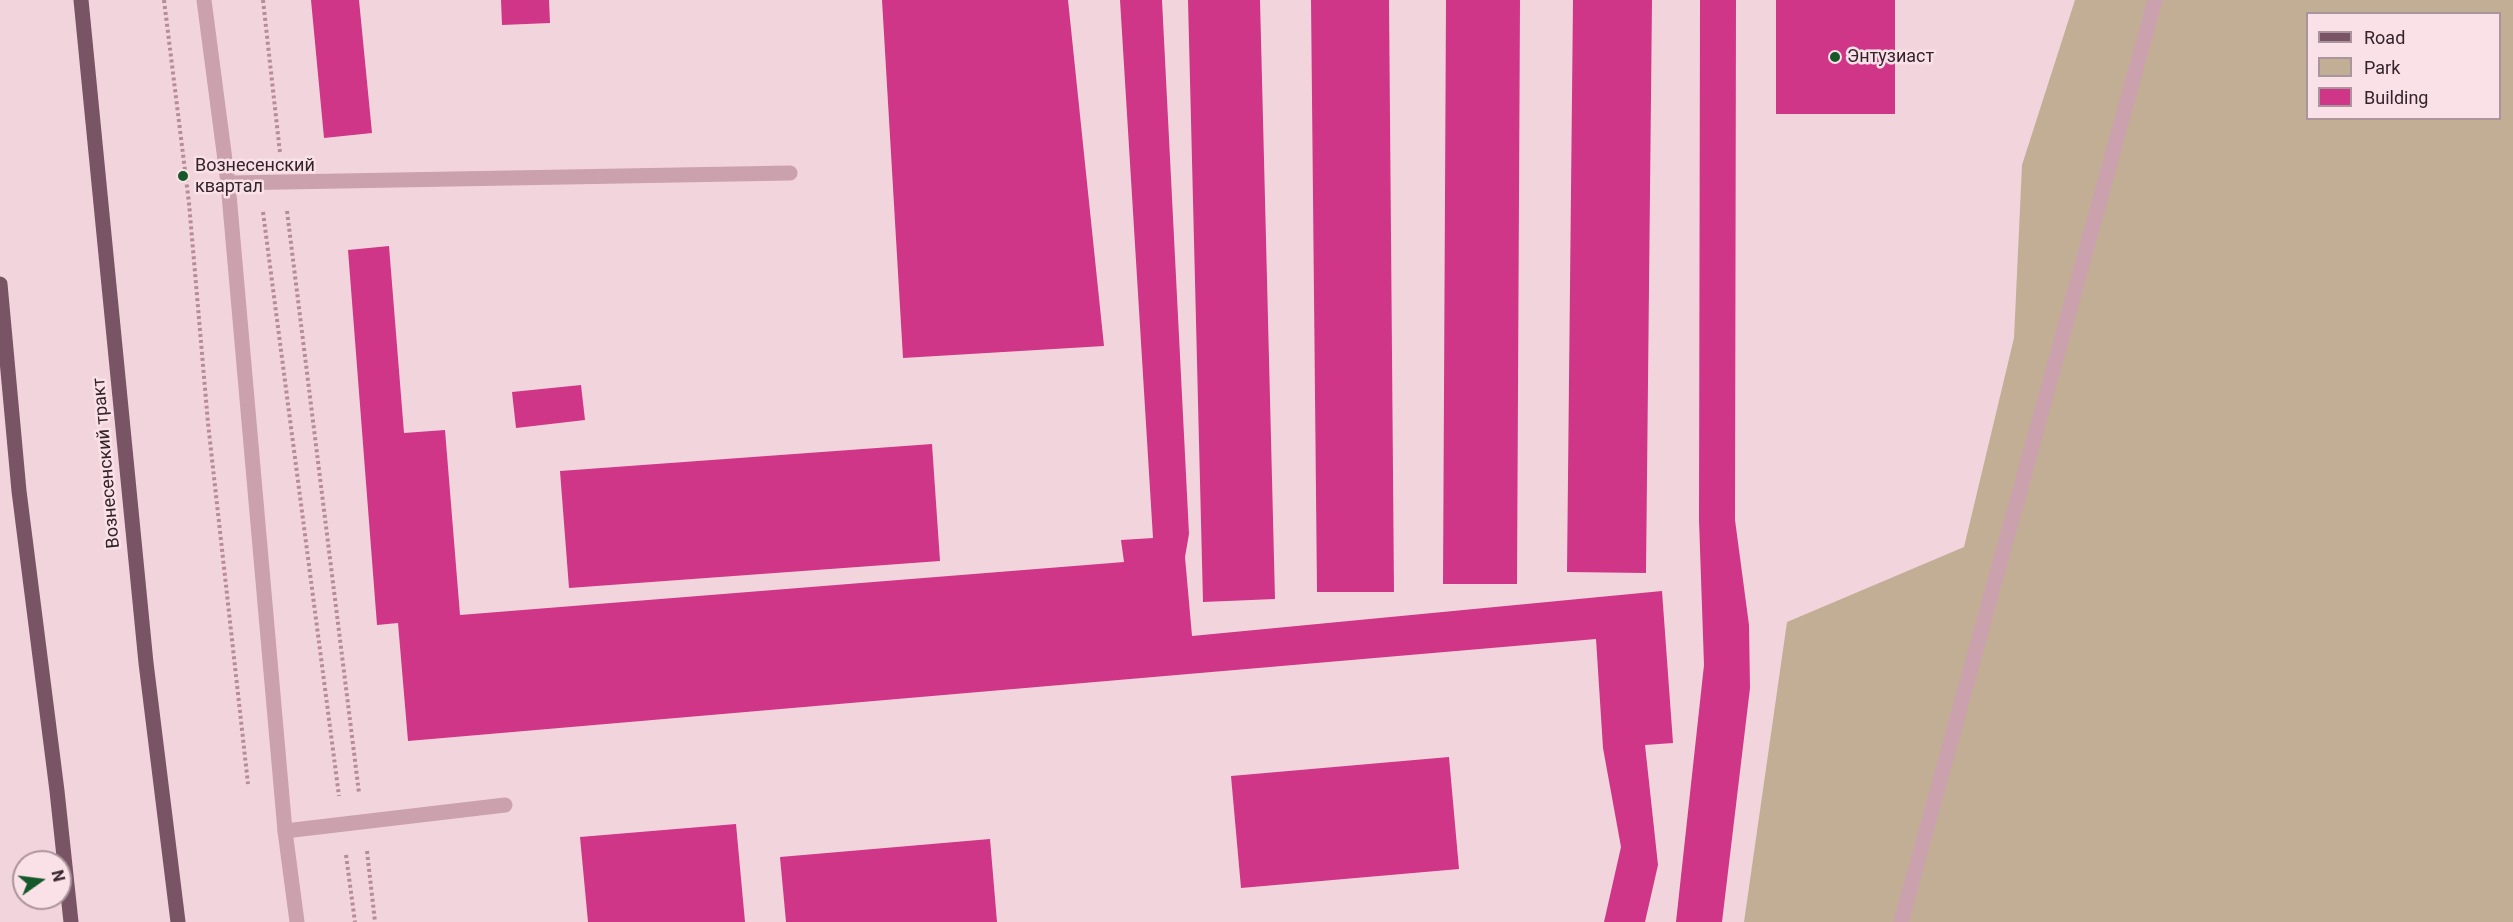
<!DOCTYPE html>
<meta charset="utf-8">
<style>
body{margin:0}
#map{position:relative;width:2513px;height:922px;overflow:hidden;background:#f2d5dc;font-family:Roboto,sans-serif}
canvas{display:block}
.legend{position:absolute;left:2306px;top:12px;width:195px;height:108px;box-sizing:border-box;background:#fae1e7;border:2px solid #ab959c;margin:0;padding:8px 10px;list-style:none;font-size:18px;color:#34242c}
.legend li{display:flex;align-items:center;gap:12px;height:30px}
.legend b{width:30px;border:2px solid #ab959c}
.north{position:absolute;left:12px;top:850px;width:60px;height:60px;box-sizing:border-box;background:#fae1e7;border:2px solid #ab959c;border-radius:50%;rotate:76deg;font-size:16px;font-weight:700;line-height:24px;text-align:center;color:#34242c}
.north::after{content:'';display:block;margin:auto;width:21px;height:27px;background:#17582a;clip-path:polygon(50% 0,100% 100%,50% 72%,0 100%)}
</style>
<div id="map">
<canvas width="2513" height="922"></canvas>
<ul class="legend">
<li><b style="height:8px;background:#785464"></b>Road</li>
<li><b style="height:16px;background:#c2ae95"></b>Park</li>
<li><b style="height:16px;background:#cf3687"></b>Building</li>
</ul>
<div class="north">N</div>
</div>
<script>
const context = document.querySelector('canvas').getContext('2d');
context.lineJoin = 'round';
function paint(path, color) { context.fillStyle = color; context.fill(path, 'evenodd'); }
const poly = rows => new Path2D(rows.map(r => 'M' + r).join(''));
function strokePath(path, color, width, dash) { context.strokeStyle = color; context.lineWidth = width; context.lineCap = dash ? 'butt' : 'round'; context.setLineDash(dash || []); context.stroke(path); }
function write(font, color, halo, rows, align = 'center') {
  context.font = font + ' Roboto,sans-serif'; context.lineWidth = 5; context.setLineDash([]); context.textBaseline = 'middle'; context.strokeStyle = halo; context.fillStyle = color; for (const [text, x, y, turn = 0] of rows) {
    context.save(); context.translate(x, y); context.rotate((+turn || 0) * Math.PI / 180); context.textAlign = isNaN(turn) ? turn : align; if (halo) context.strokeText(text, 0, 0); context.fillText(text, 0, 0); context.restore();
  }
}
const green = poly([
 [2075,0,2513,0,2513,922,1744,922,1787,622,1964,547,2014,338,2022,165],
 [2308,14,2500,14,2500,118,2308,118]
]);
const building = poly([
 [311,0,359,0,372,133,324,138],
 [501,0,549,0,550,23,502,25],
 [882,0,1068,0,1104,346,903,358],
 [1120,0,1162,0,1189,534,1185,557,1192,636,1662,591,1673,743,1645,745,1658,865,1645,922,1604,922,1621,847,1603,748,1596,639,408,741,398,623,377,625,348,250,389,246,404,433,445,430,460,615,1124,562,1121,540,1153,538],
 [1188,0,1260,0,1275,599,1203,602],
 [1311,0,1389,0,1394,592,1317,592],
 [1446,0,1520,0,1517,584,1443,584],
 [1573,0,1652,0,1646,573,1567,572],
 [1700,0,1736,0,1735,520,1749,625,1750,688,1722,922,1676,922,1704,665,1699,520],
 [1776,0,1895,0,1895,114,1776,114],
 [581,385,585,420,516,428,512,392],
 [932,444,940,561,569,588,560,471],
 [1449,757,1459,869,1241,888,1231,776],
 [736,824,745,922,588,922,580,837],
 [990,839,997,922,786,922,780,857]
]);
const path = poly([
 [164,0,189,203,208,423,248,784],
 [263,0,280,153],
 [287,211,359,793],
 [263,212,339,796],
 [367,851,375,922],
 [346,855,355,922]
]);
const service = poly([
 [228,183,790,173],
 [285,831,505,805],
 [1901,922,2155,0]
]);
const minor = poly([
 [204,0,228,183,285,831,297,922]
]);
const primary = poly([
 [81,0,146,663,178,922],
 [0,284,19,491,57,791,71,922]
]);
const markers = [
 [1835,57,6,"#17582a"],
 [183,176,6,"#17582a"]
];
const poiNames = [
 ["Энтузиаст",1847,57],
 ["Вознесенский",195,166],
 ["квартал",195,187]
];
const streetNames = [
 ["Вознесенский тракт",107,463,-95]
];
paint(green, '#c2ae95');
paint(building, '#cf3687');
strokePath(path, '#b78b9a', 4, [3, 3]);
strokePath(service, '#cba1ae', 15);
strokePath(minor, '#cba1ae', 15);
strokePath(primary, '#785464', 15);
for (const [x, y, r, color] of markers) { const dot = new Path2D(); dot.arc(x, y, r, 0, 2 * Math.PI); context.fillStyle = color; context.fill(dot); strokePath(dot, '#fae1e7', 2); }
write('18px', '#34242c', '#fae1e7', poiNames, 'left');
write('18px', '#34242c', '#fae1e7', streetNames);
</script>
